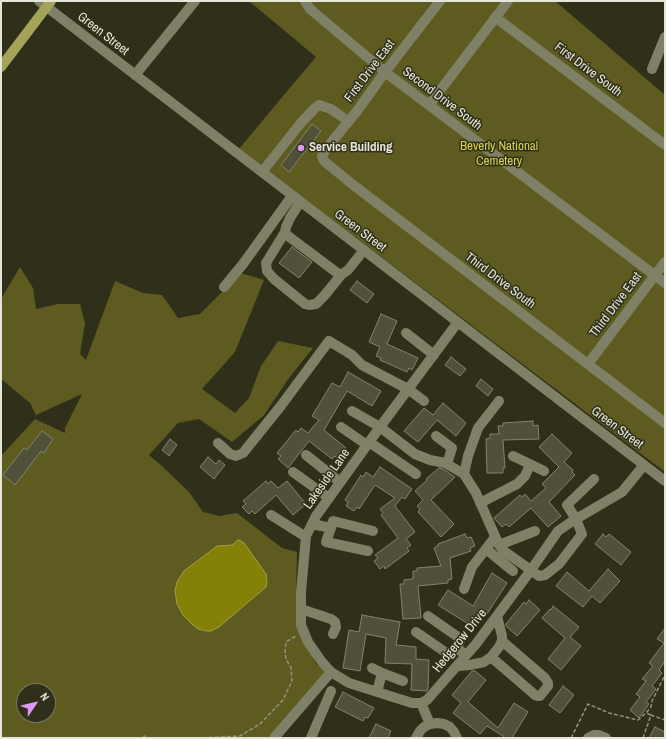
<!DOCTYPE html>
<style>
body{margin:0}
#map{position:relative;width:666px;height:739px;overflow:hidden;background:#30301a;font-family:"Archivo Narrow",sans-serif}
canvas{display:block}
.frame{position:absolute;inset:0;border:2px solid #e6e6d8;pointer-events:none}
.north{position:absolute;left:16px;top:683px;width:40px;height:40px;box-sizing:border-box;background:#30301a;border:1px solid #797966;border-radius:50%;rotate:55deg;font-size:11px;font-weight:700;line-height:16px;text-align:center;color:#e6e6d8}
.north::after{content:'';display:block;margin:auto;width:14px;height:18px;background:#dd99f3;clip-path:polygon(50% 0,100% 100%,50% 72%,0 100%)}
</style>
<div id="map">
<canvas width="666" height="739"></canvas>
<div class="frame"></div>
<div class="north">N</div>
</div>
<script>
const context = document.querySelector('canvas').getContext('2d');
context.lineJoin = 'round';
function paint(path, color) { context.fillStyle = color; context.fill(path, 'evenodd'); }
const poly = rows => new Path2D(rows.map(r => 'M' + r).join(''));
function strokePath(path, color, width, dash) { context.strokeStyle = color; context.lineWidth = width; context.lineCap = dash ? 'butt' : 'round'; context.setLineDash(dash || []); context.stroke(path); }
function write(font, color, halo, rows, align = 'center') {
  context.font = font + ' "Archivo Narrow",sans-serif'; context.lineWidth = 3; context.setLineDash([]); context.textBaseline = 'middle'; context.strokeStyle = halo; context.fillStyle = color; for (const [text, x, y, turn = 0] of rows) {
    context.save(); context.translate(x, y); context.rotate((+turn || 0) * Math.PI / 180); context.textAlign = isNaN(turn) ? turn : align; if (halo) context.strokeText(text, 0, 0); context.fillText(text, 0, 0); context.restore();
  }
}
const green = poly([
 [249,1,555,1,665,95,665,472,239,149,293,84,316,57],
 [20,267,33,288,36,309,58,304,80,304,85,323,80,354,86,360,115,281,143,293,162,295,178,318,200,314,241,273,264,280,235,352,202,389,235,413,249,398,261,366,278,341,313,348,289,378,264,415,232,442,199,419,178,423,149,455,162,466,189,492,203,512,219,516,237,513,282,548,297,552,296,594,300,630,316,664,327,672,271,738,1,738,1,455,2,455,35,419,65,433,65,428,82,394,36,415,30,403,1,379,1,364,2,361,1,359,1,299],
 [24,691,48,691,48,715,24,715]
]);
const water = poly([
 [238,540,241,541,244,543,266,574,267,582,266,587,219,627,211,631,206,631,198,629,193,625,183,615,177,604,175,591,177,582,184,571,217,546,232,545,238,540]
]);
const building = poly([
 [312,124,321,131,289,172,281,165,312,124],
 [292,247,312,262,299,278,279,263,292,247],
 [357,281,374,294,367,303,350,290,357,281],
 [381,314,397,321,387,344,418,358,412,370,409,368,407,372,380,360,381,358,376,356,380,347,369,342,381,314],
 [451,357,466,369,460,376,445,365,451,357],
 [348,372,381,391,372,406,347,391,324,430,346,448,338,458,335,456,332,459,309,441,288,468,278,459,281,456,277,453,296,430,298,432,301,428,308,433,319,420,312,416,332,383,340,387,348,372],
 [481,379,493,389,488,396,476,386,481,379],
 [443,403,466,423,456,436,437,420,418,442,404,431,424,408,433,415,443,403],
 [533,421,533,426,538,425,539,439,503,440,505,468,503,468,503,473,487,473,486,439,490,438,490,434,499,434,498,426,503,426,503,423,533,421],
 [42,431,53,439,44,453,41,451,15,485,3,475,24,448,27,450,42,431],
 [552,434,572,453,564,462,573,470,572,472,575,475,549,502,561,516,548,527,531,508,509,527,506,524,502,527,494,518,520,495,522,497,525,494,531,501,546,488,542,484,559,467,539,447,552,434],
 [170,439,177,445,169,456,162,450,170,439],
 [208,457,216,464,219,460,225,465,214,479,200,467,208,457],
 [380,467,412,489,405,499,402,497,395,506,415,532,406,539,411,545,407,548,409,551,385,569,384,566,380,569,374,561,378,558,375,555,398,538,381,515,383,513,380,509,395,498,375,485,359,509,357,507,354,511,346,506,348,502,345,500,361,475,363,477,366,472,373,477,380,467],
 [439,468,443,469,455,477,431,500,454,524,441,537,418,512,420,509,417,506,423,500,415,491,427,480,426,479,439,468],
 [266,481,268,484,271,481,278,488,287,481,306,504,293,515,276,495,255,514,252,511,249,514,242,507,246,504,243,501,266,481],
 [465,534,467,538,471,537,475,546,470,548,471,551,450,558,452,579,448,580,448,583,418,586,421,618,403,619,400,584,404,584,404,580,413,579,413,571,417,571,417,568,441,566,434,548,438,546,438,544,465,534],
 [603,534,606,537,609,534,631,552,621,565,595,544,603,534],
 [608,569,620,581,600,603,592,596,583,607,556,586,567,572,589,591,608,569],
 [492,573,507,583,487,614,480,610,470,625,438,605,448,590,473,606,492,573],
 [529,600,540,610,517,636,506,626,506,624,524,602,526,604,529,600],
 [553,606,579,627,570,637,581,646,561,670,548,659,565,638,542,618,550,609,551,610,553,606],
 [362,615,400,622,396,645,416,647,416,659,429,660,428,688,427,691,411,690,412,664,385,663,386,638,366,634,360,671,343,668,349,630,359,632,362,615],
 [665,628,665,661,659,670,662,673,652,686,656,689,646,702,649,704,639,718,630,710,640,697,636,694,646,681,642,679,653,666,649,663,664,643,657,639,665,628],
 [472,671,475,671,486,680,468,702,498,728,514,703,528,712,512,738,506,738,487,726,480,734,453,713,461,703,452,695,472,671],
 [563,686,574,695,560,713,549,705,563,686],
 [343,692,374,708,368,718,365,717,363,721,335,707,343,692],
 [376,724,391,731,388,738,369,738,376,724],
 [655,727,665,732,665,738,649,738,655,727]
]);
const path = poly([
 [651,715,646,713,651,707,652,701,665,675],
 [143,738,144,736,150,738],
 [197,738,240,736,260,724,283,700,292,681,291,668,286,659,285,652,286,642,296,636],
 [571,738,588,704,609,713,638,720,646,713],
 [643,738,651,715,665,720]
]);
const minor = poly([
 [39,1,665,481],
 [305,1,310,9,385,72,665,283],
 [440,1,385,72,357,111,326,149,322,156,324,161,352,184,665,423],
 [495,17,665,145],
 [652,69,665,37],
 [135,75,195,1],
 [429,105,508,1],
 [262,172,300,124,315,108,319,105,331,109,348,121],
 [300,202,290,218,286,227,285,232,288,236,336,272,341,275],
 [285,232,266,263,267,271,274,279,305,304,309,305,316,304,324,296,341,275,348,270,364,250],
 [224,287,243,264,292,196],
 [458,322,380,427,316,516,306,536,301,592,301,625,308,642,322,662,331,672,349,683,412,703,421,703,427,700,476,644,531,570,558,531,571,522,622,492,644,465],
 [406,333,434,355],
 [588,364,665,262],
 [352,411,380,427,415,454,430,460,445,463,464,474,476,493,499,545,504,551,539,576,545,575,559,564,582,534,576,519,567,505,594,479],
 [341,427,367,445],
 [436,436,452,448,447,464],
 [369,442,416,474],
 [218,443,230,454,236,456,243,453,280,407,329,341,352,355,362,365,408,389,424,401],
 [306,455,340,482],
 [513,456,544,471],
 [293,472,329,498],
 [464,474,468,456,478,428,499,401],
 [480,503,517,484,525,476,530,465],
 [271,515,306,537],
 [312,524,331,528,333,521,373,531],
 [331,528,326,542,368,551],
 [499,545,535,531],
 [486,549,513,571],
 [464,589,472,567,495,537],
 [301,609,331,619,335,622,336,627,333,634],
 [428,616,458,637,460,640,457,648],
 [416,632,448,654,451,654,457,648,466,655],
 [491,657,535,695,538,696,540,696,548,686,548,683,545,678,502,641],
 [458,666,470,665,484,662,491,657,499,647,502,641,502,636,497,616],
 [372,668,382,673],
 [377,692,382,673,403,681],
 [421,703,430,724],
 [274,738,331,672],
 [311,738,331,691],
 [416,738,420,731,424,727,430,724,437,723,444,724,450,727,454,732,457,738],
 [588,738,594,735,599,735,606,738]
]);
const major = poly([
 [1,67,51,1]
]);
const markers = [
 [301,148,4,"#dd99f3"]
];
const streetNames = [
 ["Green Street",103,34,38],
 ["First Drive South",588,70,37],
 ["First Drive East",370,71,-53],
 ["Second Drive South",442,99,37],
 ["Green Street",360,231,37],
 ["Third Drive South",500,281,37],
 ["Third Drive East",616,305,-53],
 ["Green Street",617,428,37],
 ["Lakeside Lane",327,479,-55],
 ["Hedgerow Drive",460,641,-51]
];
const parkNames = [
 ["Beverly National",499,147],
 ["Cemetery",499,162]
];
const poiNames = [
 ["Service Building",309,148]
];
paint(green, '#5d5b1f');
paint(water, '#858108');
strokePath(water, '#a29f46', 1);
paint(building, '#51513a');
strokePath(building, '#84846b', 1);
strokePath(path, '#939381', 1.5, [4, 2]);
strokePath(minor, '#808067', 10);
strokePath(major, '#a5a359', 10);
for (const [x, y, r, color] of markers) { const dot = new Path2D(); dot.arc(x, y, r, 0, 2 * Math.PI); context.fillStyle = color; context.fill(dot); strokePath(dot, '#30301a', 1.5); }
write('13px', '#e6e6d8', '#30301a', streetNames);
write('13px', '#d8d44c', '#30301a', parkNames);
write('bold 13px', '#e6e6d8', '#30301a', poiNames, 'left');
</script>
